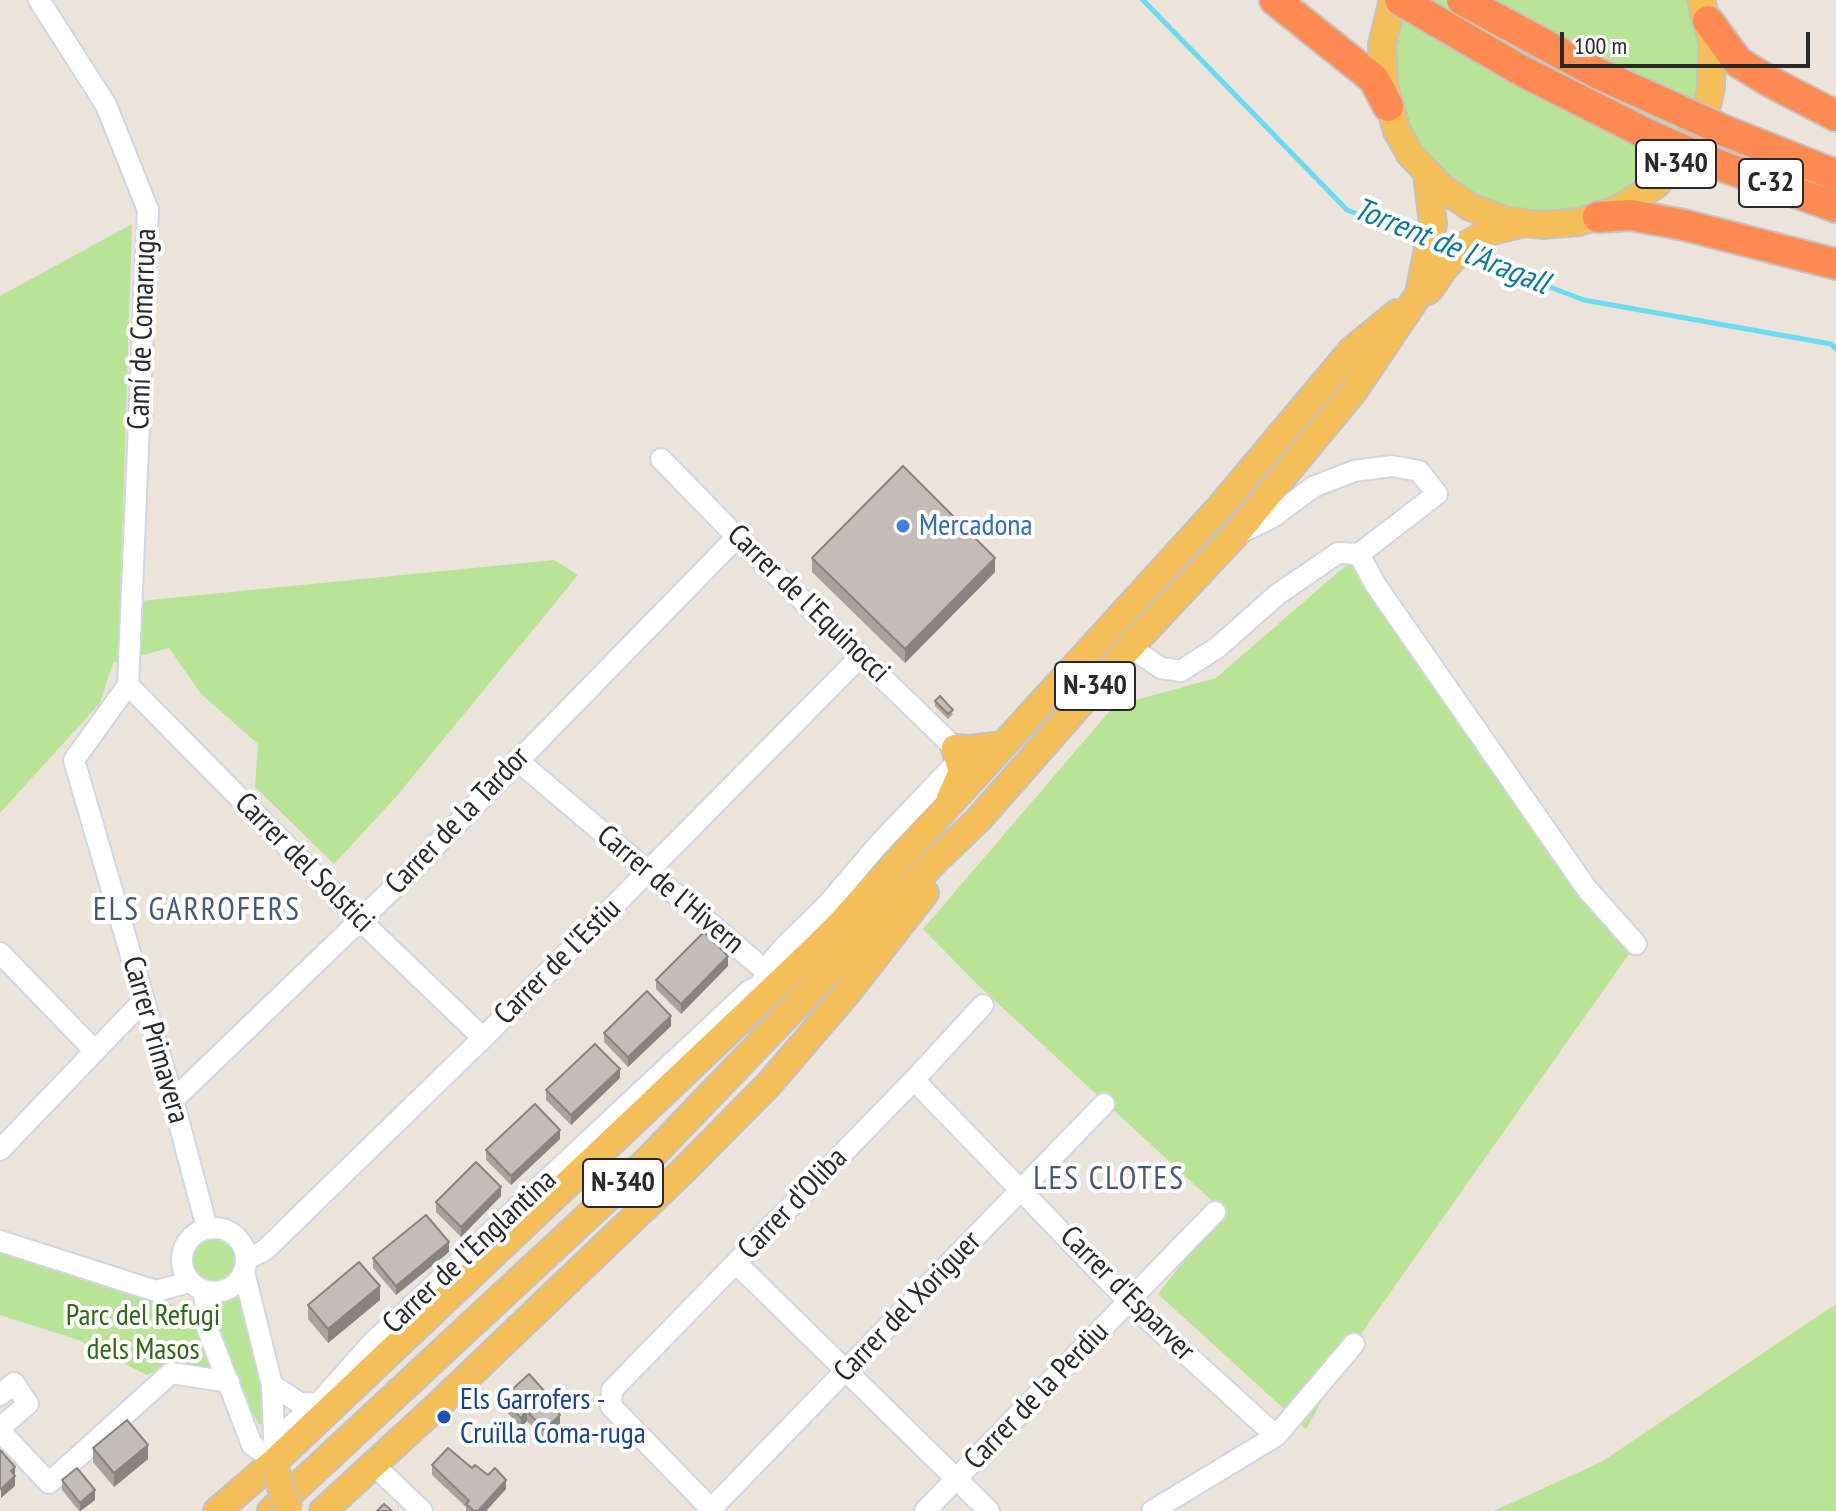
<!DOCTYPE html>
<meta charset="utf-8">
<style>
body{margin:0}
#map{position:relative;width:1836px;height:1511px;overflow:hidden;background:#ece3db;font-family:"PT Sans Narrow",sans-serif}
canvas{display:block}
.scale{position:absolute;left:1560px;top:32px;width:250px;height:36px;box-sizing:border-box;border:4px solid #292929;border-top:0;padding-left:10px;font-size:24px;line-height:28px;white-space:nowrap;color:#292929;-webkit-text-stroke:6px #fff;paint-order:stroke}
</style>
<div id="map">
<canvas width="1836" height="1511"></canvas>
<div class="scale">100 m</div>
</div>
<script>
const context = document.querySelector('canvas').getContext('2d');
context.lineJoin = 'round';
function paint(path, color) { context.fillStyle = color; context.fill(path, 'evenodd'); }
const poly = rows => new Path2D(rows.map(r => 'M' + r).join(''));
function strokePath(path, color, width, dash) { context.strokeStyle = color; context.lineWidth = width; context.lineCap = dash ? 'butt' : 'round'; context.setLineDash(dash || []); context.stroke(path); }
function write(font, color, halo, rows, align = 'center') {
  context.font = font + ' "PT Sans Narrow",sans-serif'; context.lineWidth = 8; context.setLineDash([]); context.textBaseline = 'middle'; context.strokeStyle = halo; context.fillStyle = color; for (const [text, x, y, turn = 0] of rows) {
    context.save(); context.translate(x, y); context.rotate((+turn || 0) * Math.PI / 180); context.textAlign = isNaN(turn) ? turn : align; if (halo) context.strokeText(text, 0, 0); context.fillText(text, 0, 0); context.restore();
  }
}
const green = poly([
 [1404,0,1688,0,1696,18,1702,58,1697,99,1682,136,1657,169,1625,194,1588,210,1548,216,1508,211,1470,196,1437,171,1412,140,1390,62],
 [132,224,120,603,554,560,578,575,396,797,334,864,255,787,258,744,201,694,169,648,113,663,100,703,0,813,0,296],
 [1359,554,1636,944,1354,1344,1306,1429,1158,1294,1223,1211,979,986,923,929,1114,706,1216,678],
 '192 1261a22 22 0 1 1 44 0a22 22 0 1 1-44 0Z',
 [0,1248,200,1314,217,1372,173,1363,147,1375,78,1340,0,1315],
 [236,1296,250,1305,262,1372,267,1424,259,1424,247,1404,226,1353,216,1315,216,1306],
 [1836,1304,1836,1511,1494,1511,1603,1461]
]);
const stream = poly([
 [1143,0,1347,210,1420,238],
 [1467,256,1584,300,1831,344,1836,349]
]);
const minor = poly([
 [39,0,106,105,148,210,128,685],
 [661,459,737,537,955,748],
 [1240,533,1273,517,1313,487,1354,471,1392,466,1419,471,1437,494,1359,554,1375,584,1587,889,1636,944],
 [1130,647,1161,668,1181,671,1218,647,1278,594,1338,553,1359,554],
 [128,685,74,760,173,1100,207,1228],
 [128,685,361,921,483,1038],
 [517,760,767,972],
 [0,953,95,1051],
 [914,1080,1129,1302,1276,1436],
 [173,1100,402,880,737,537],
 [0,1150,143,1001],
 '182 1260a32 32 0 1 1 64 0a32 32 0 1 1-64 0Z',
 [0,1241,156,1291,190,1282],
 [247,1259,265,1250,483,1038,861,656],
 [736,1263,989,1511],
 [244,1272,272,1385,275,1461],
 [204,1291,208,1330,252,1445,275,1461],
 [272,1385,300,1403,330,1404],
 [0,1395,14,1383,28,1404,0,1428],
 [317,1405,373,1342,749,991,760,985,773,960,784,947,827,905,879,844,959,760],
 [0,1431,49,1483,171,1373,229,1382],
 [280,1453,291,1426,309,1410,312,1404],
 [374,1465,422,1511],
 [711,1509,1104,1104],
 [713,1511,611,1406,612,1390,914,1080,983,1005],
 [925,1511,1215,1212],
 [1152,1511,1276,1436,1354,1344]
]);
const major = poly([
 [1393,0,1382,45,1384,86,1397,131,1410,154,1440,186,1470,207,1504,220,1541,225,1579,222,1619,209,1657,184,1686,150,1706,110,1711,88,1712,43,1701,0],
 [1419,294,1429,290,1446,266,1468,244,1488,232,1521,224],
 [950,798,962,772,955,748,970,749,1003,745],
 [217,1511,275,1461,830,935,1220,507,1352,350,1397,313],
 [271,1511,645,1163,935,861,978,820,1130,647,1235,535,1353,392,1419,294,1433,224,1427,174],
 [323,1511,434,1409,685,1169,769,1084,847,993,925,893]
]);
const highway = poly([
 [1275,0,1374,79,1388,106],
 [1708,21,1738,62,1769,81,1836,116],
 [1725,131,1836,175],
 [1705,160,1836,207],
 [1598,217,1631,215,1684,225,1836,264]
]);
const majorBridge = poly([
 [276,1472,289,1511]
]);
const highwayBridge = poly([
 [1400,0,1522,71,1647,134,1705,160],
 [1462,0,1599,74,1725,131]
]);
const wall = poly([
 [812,558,995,572,905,663,812,572],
 [935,701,953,714,948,719,935,706],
 [728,966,681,1014,656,989,656,980],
 [671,1026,628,1067,604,1042,604,1033],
 [620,1078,571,1125,546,1100,546,1090],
 [560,1139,511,1185,486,1160,486,1150],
 [501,1196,461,1237,436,1212,436,1202],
 [449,1252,396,1295,373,1268,373,1258],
 [380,1300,328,1343,308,1319,308,1305],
 [503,1398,547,1400,560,1424,544,1439,527,1421,521,1427,503,1408],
 [93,1448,148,1459,114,1487,93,1462],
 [432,1465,472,1468,506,1489,486,1511,466,1511,466,1507,432,1475],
 [62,1480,95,1500,81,1511,79,1511,62,1490]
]);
const shadedWall = poly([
 [995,558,995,572,905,663,905,649],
 [728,956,728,966,681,1014,681,1004],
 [671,1016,671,1026,628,1067,628,1057],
 [620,1069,620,1078,571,1125,571,1115],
 [560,1130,560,1139,511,1185,511,1176],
 [501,1187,501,1196,461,1237,461,1227],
 [449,1242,449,1252,396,1295,396,1286],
 [380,1286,380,1300,328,1343,328,1329],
 [527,1411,527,1421,521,1427,521,1418],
 [560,1415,560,1424,544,1439,544,1430],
 [148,1445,148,1459,114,1487,114,1473],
 [15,1467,15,1486,1,1498,1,1489,11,1471],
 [506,1480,506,1489,486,1511,478,1511],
 [95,1490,95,1500,80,1511,80,1503]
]);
const building = poly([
 [903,466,995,558,905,649,812,558,903,466],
 [940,696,953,710,948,714,935,701,940,696],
 [704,932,728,956,681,1004,656,980,704,932],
 [647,991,671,1016,628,1057,604,1033,647,991],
 [595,1044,620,1069,571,1115,546,1090,595,1044],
 [535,1104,560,1130,511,1176,486,1150,535,1104],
 [476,1162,501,1187,461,1227,436,1202,476,1162],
 [426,1215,449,1242,396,1286,373,1258,426,1215],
 [359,1262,380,1286,328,1329,308,1305,359,1262],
 [529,1374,547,1394,544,1397,560,1415,544,1430,527,1411,521,1418,503,1398,529,1374],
 [127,1420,148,1445,114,1473,93,1448,127,1420],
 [448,1448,472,1468,475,1465,488,1475,495,1468,506,1480,478,1511,474,1511,466,1504,469,1501,432,1465,448,1448],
 [0,1450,15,1467,11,1471,15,1476,1,1489,0,1488,0,1450],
 [77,1468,95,1490,80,1503,62,1480,77,1468],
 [384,1504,392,1511,377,1511,384,1504]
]);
const markers = [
 [903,526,8,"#3f7fe0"],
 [444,1417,8,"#1a4fb4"]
];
const shields = [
 [1676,164,80],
 [1771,183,64],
 [1095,686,80],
 [623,1183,80]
];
const shieldNames = [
 ["N-340",1676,164],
 ["C-32",1771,183],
 ["N-340",1095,686],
 ["N-340",623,1183]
];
const streetNames = [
 ["Camí de Comarruga",143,329,-88],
 ["Carrer de l'Equinocci",808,604,44],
 ["Carrer de la Tardor",458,821,-46],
 ["Carrer del Solstici",304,863,45],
 ["Carrer de l'Hivern",670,890,40],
 ["Carrer de l'Estiu",558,962,-45],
 ["Carrer Primavera",155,1040,74],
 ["Carrer d'Oliba",793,1204,-46],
 ["Carrer de l'Englantina",470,1252,-43],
 ["Carrer d'Esparver",1127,1294,45],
 ["Carrer del Xoriguer",908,1307,-46],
 ["Carrer de la Perdiu",1037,1396,-46]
];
const shopNames = [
 ["Mercadona",919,526]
];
const parkNames = [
 ["Parc del Refugi",143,1316],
 ["dels Masos",143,1350]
];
const transitNames = [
 ["Els Garrofers -",460,1400],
 ["Cruïlla Coma-ruga",460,1434]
];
const waterNames = [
 ["Torrent de l'Aragall",1451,247,22]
];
const neighbourhoodNames = [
 ["ELS GARROFERS",197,911],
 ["LES CLOTES",1109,1180]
];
paint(green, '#b9e495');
strokePath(stream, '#6adcf2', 5);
strokePath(minor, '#d0d6e3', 24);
strokePath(major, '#c3c3c3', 30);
strokePath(highway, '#c3c3c3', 34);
strokePath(minor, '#fff', 20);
strokePath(major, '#f4be58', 26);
strokePath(highway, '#ff8b53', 30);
strokePath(majorBridge, '#c3c3c3', 30, []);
strokePath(highwayBridge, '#c3c3c3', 34, []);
strokePath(majorBridge, '#f4be58', 26);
strokePath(highwayBridge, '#ff8b53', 30);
paint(wall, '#a9a39d');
paint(shadedWall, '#898480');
paint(building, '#c4bdb7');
strokePath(building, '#898480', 2);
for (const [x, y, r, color] of markers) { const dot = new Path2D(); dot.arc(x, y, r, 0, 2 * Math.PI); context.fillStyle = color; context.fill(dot); strokePath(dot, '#fff', 3); }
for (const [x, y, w] of shields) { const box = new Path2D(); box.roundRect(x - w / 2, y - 24, w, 48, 6); context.fillStyle = '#fff'; context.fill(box); strokePath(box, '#292929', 2); }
write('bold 28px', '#292929', null, shieldNames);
write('30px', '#292929', '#fff', streetNames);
write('30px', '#366cbe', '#fff', shopNames, 'left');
write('30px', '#316818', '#fff', parkNames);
write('30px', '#164399', '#fff', transitNames, 'left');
write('italic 32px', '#0a7a9d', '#fff', waterNames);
context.letterSpacing = '2px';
write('32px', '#49577b', '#fff', neighbourhoodNames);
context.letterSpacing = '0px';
</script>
